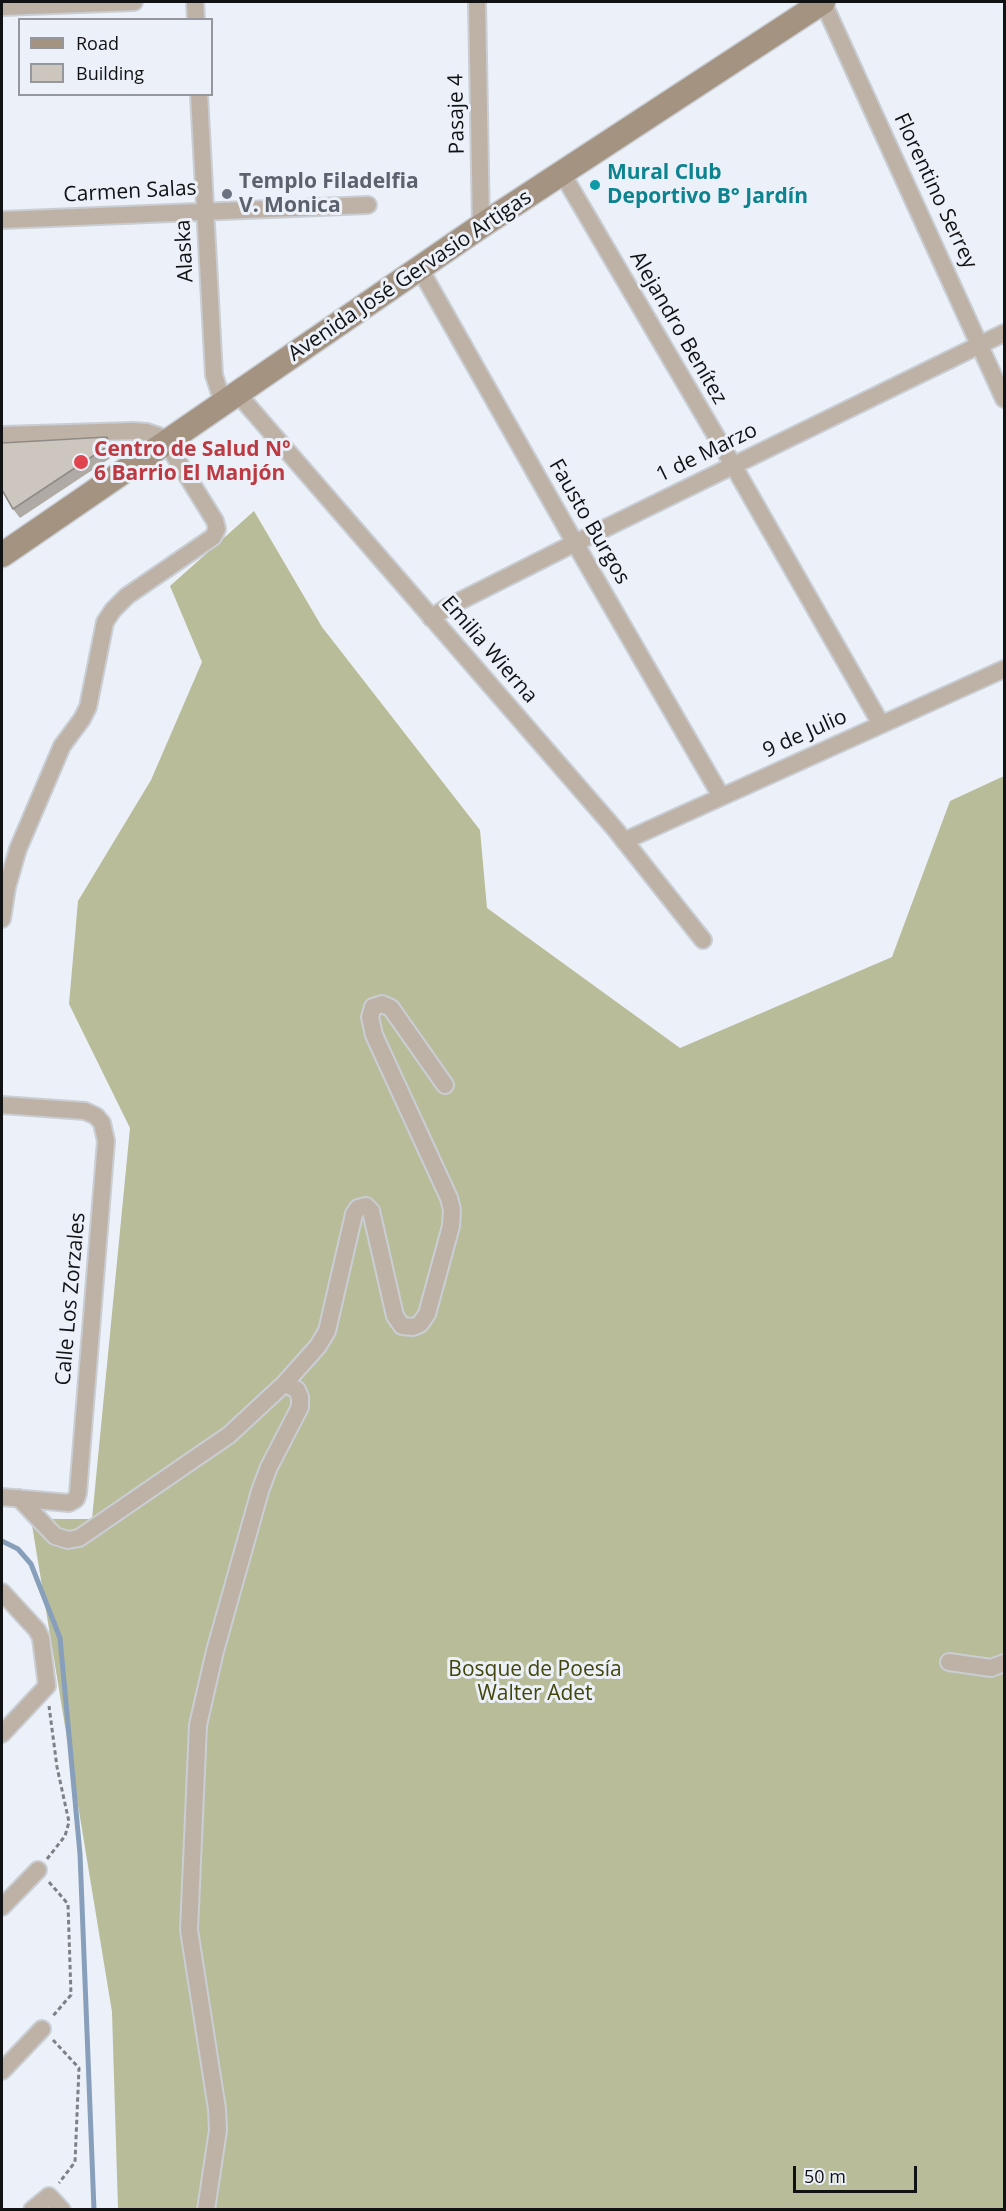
<!DOCTYPE html>
<meta charset="utf-8">
<style>
body{margin:0}
#map{position:relative;width:1006px;height:2211px;overflow:hidden;background:#ecf1f9;font-family:"Open Sans",sans-serif}
canvas{display:block}
.frame{position:absolute;inset:0;border:3px solid #101214;pointer-events:none}
.legend{position:absolute;left:18px;top:18px;width:195px;height:78px;box-sizing:border-box;background:#ecf1f9;border:2px solid #94989d;margin:0;padding:8px 10px;list-style:none;font-size:18px;color:#101214}
.legend li{display:flex;align-items:center;gap:12px;height:30px}
.legend b{width:30px;border:2px solid #94989d}
.scale{position:absolute;left:793px;top:2166px;width:124px;height:27px;box-sizing:border-box;border:3px solid #101214;border-top:0;padding-left:8px;font-size:18px;line-height:21px;white-space:nowrap;color:#101214;-webkit-text-stroke:4px #ecf1f9;paint-order:stroke}
</style>
<div id="map">
<canvas width="1006" height="2211"></canvas>
<div class="frame"></div>
<ul class="legend">
<li><b style="height:8px;background:#a59382"></b>Road</li>
<li><b style="height:16px;background:#ccc6bf"></b>Building</li>
</ul>
<div class="scale">50 m</div>
</div>
<script>
const context = document.querySelector('canvas').getContext('2d');
context.lineJoin = 'round';
function paint(path, color) { context.fillStyle = color; context.fill(path, 'evenodd'); }
const poly = rows => new Path2D(rows.map(r => 'M' + r).join(''));
function strokePath(path, color, width, dash) { context.strokeStyle = color; context.lineWidth = width; context.lineCap = dash ? 'butt' : 'round'; context.setLineDash(dash || []); context.stroke(path); }
function write(font, color, halo, rows, align = 'center') {
  context.font = font + ' "Open Sans",sans-serif'; context.lineWidth = 6; context.setLineDash([]); context.textBaseline = 'middle'; context.strokeStyle = halo; context.fillStyle = color; for (const [text, x, y, turn = 0] of rows) {
    context.save(); context.translate(x, y); context.rotate((+turn || 0) * Math.PI / 180); context.textAlign = isNaN(turn) ? turn : align; if (halo) context.strokeText(text, 0, 0); context.fillText(text, 0, 0); context.restore();
  }
}
const forest = poly([
 [254,511,322,627,480,830,487,908,680,1048,892,957,950,801,1004,776,1004,2209,118,2209,112,2012,31,1519,92,1519,130,1128,69,1004,78,901,151,780,202,662,170,586]
]);
const stream = poly([
 [2,1541,18,1549,31,1564,60,1638,80,1854,94,2210]
]);
const path = poly([
 [47,1859,65,1836,69,1822,57,1767,49,1706],
 [49,1882,68,1904,71,1995,52,2017],
 [53,2040,79,2068,75,2162,59,2183]
]);
const street = poly([
 [195,2,196,20],
 [477,2,481,226],
 [823,2,1004,399],
 [2,7,134,2],
 [199,94,214,375,223,403],
 [562,173,733,465,881,724],
 [2,220,368,205],
 [420,269,575,543,721,796],
 [237,393,615,829,703,940],
 [2,435,133,431,147,432,159,436,166,442,215,521,217,529,213,537,127,596,113,610,105,622,88,707,82,719,62,746,18,849,7,887,2,919],
 [431,618,446,608,575,543,1004,333],
 [624,841,1004,669],
 [2,1105,85,1111,96,1116,102,1123,106,1141,78,1493,76,1499,69,1503,2,1497],
 [19,1498,55,1536,68,1540,79,1538,229,1435,285,1383,318,1346,327,1331,354,1214,358,1208,366,1206,371,1211,395,1316,402,1326,413,1327,420,1324,427,1314,451,1226,452,1210,449,1198,374,1035,370,1017,373,1007,382,1004,391,1008,445,1085],
 [2,1592,37,1630,41,1638,47,1686,2,1734],
 [949,1662,991,1668,1004,1663],
 [2,1907,38,1870],
 [2,2071,42,2029],
 [32,2210,49,2196,62,2210],
 [206,2210,218,2130,217,2109,189,1930,198,1725,215,1651,260,1491,269,1467,300,1407,300,1397,297,1390,285,1383]
]);
const secondary = poly([
 [2,555,481,226,823,2]
]);
const wall = poly([
 [107,437,113,447,115,455,20,518,13,509]
]);
const shadedWall = poly([
 [107,437,113,447,115,455,108,446]
]);
const building = poly([
 [107,437,108,446,13,509,2,490,2,443,107,437]
]);
const markers = [
 [595,185,6,"#0f9aa8"],
 [227,194,6,"#6b7280"],
 [81,462,8,"#e0444e"]
];
const streetNames = [
 ["Pasaje 4",457,114,-91],
 ["Florentino Serrey",935,191,65],
 ["Carmen Salas",130,192,-3],
 ["Alaska",185,251,-93],
 ["Avenida José Gervasio Artigas",410,276,-34],
 ["Alejandro Benítez",678,328,60],
 ["1 de Marzo",707,453,-26],
 ["Fausto Burgos",589,522,60],
 ["Emilia Wierna",489,650,49],
 ["9 de Julio",805,734,-24],
 ["Calle Los Zorzales",71,1299,-85]
];
const cultureNames = [
 ["Mural Club",607,173],
 ["Deportivo B° Jardín",607,197]
];
const worshipNames = [
 ["Templo Filadelfia",239,182],
 ["V. Monica",239,206]
];
const healthNames = [
 ["Centro de Salud Nº",94,450],
 ["6 Barrio El Manjón",94,474]
];
const parkNames = [
 ["Bosque de Poesía",535,1670],
 ["Walter Adet",535,1694]
];
paint(forest, '#b8bc99');
strokePath(stream, '#879fba', 5);
strokePath(street, '#c9cdd4', 20);
strokePath(secondary, '#c9cdd4', 27);
strokePath(path, '#7d8085', 3, [4.5, 3]);
strokePath(street, '#beb2a6', 16);
strokePath(secondary, '#a59382', 24);
paint(wall, '#afaaa4');
paint(shadedWall, '#8f8b86');
paint(building, '#ccc6bf');
strokePath(building, '#8f8b86', 1.5);
for (const [x, y, r, color] of markers) { const dot = new Path2D(); dot.arc(x, y, r, 0, 2 * Math.PI); context.fillStyle = color; context.fill(dot); strokePath(dot, '#ecf1f9', 2); }
write('21px', '#101214', '#ecf1f9', streetNames);
write('bold 21px', '#0d838f', '#ecf1f9', cultureNames, 'left');
write('bold 21px', '#5b616d', '#ecf1f9', worshipNames, 'left');
write('bold 21px', '#be3a42', '#ecf1f9', healthNames, 'left');
write('21px', '#43460b', '#ecf1f9', parkNames);
</script>
